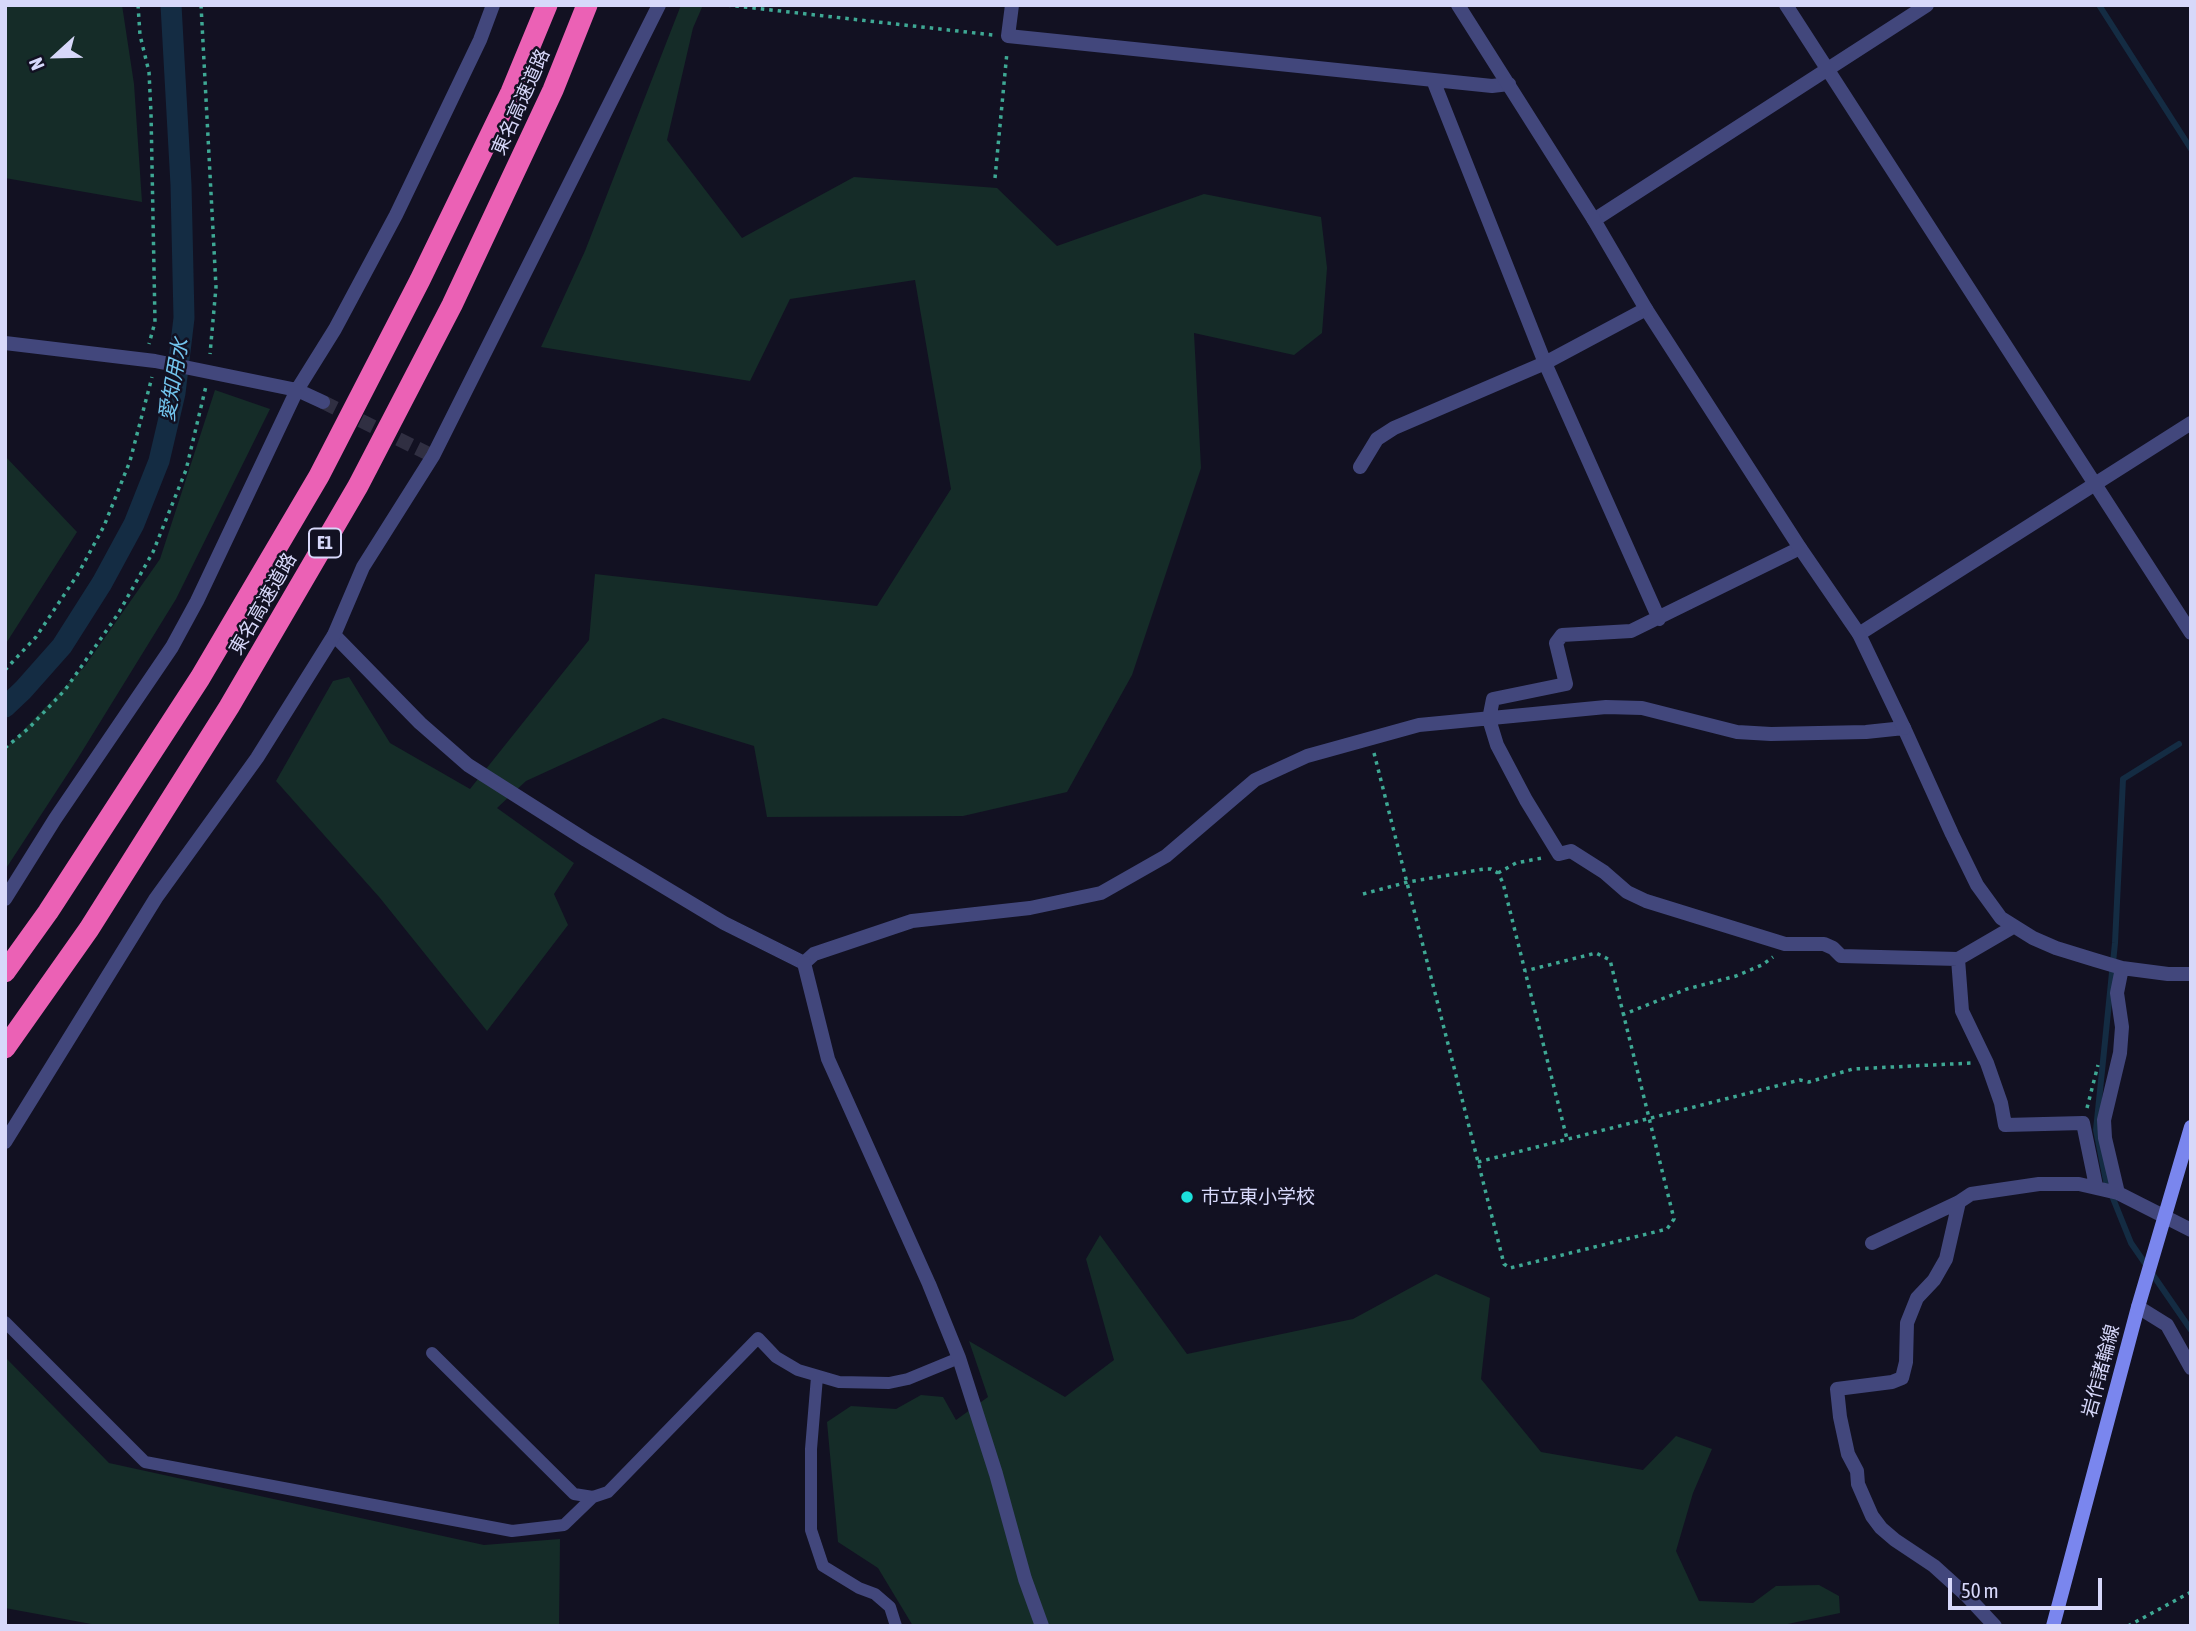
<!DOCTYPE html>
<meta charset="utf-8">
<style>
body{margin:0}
#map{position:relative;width:2196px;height:1631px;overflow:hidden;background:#121122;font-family:"Asap Condensed",sans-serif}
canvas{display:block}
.frame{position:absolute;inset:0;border:7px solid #d7d8fa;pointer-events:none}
.north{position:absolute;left:21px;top:21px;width:70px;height:70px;-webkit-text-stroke:5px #121122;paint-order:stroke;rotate:248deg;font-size:19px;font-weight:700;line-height:28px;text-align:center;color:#d7d8fa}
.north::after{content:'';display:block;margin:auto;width:24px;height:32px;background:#d7d8fa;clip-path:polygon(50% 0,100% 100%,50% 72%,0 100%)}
.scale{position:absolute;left:1948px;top:1578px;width:154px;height:32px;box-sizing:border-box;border:4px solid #d7d8fa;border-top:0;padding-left:9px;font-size:21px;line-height:24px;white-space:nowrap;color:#d7d8fa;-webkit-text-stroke:5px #121122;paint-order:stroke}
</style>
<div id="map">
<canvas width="2196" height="1631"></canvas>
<div class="frame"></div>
<div class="north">N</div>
<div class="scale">50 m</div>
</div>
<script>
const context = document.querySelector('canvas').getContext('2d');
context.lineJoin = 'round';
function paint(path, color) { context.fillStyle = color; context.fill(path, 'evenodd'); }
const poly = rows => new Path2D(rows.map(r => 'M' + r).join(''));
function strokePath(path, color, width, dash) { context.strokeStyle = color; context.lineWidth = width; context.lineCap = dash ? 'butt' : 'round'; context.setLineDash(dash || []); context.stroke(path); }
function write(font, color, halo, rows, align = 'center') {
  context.font = font + ' "Asap Condensed","Noto Sans JP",sans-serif'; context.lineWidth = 5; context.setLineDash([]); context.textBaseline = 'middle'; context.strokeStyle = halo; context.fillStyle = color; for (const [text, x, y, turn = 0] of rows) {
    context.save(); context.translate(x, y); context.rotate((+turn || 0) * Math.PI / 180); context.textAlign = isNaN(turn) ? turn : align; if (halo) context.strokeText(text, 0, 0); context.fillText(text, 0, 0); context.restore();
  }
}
const green = poly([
 [5,5,122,5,134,84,142,202,5,178],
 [681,5,703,5,693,28,667,140,742,238,854,177,997,188,1057,246,1204,194,1321,217,1327,268,1322,333,1294,355,1194,333,1201,468,1132,675,1067,792,963,816,767,817,754,746,663,718,526,781,497,808,574,863,554,894,568,925,487,1031,380,898,276,781,333,681,349,677,390,743,470,789,589,640,595,574,877,606,951,489,915,280,790,299,750,381,541,347,585,251],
 [215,390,270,409,176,599,78,758,5,870,5,749,85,666,160,559],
 [5,456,77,532,5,645],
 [1100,1235,1187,1354,1353,1319,1436,1274,1490,1298,1481,1379,1541,1452,1643,1470,1676,1436,1712,1449,1693,1493,1676,1551,1699,1601,1753,1603,1776,1586,1819,1585,1839,1596,1840,1613,1778,1626,913,1626,878,1568,838,1542,827,1422,851,1406,896,1409,921,1395,943,1397,956,1420,988,1397,969,1341,1065,1397,1114,1360,1086,1259],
 [5,1357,109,1463,484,1545,560,1539,559,1626,102,1626,5,1608]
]);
const stream = poly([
 [2099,5,2191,149],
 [2179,744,2123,779,2115,943,2096,1130,2106,1181,2131,1243,2191,1330]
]);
const canal = poly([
 [5,707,23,690,62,646,102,583,134,524,159,461,175,393,184,318,181,185,171,5]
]);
const minorTunnel = poly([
 [323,402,433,456]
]);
const path = poly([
 [138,5,140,35,149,72,151,113,155,322,149,344],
 [201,5,216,287,210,354],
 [727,5,993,35],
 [995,178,1007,52],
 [5,670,36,637,78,574,104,526,130,461,152,377],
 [5,748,29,728,65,690,118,614,153,552,186,470,206,386],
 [1374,753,1504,1264,1510,1268,1667,1229,1674,1219,1610,960,1596,953,1525,971],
 [1498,873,1516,863,1542,858],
 [1363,894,1408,882,1484,869,1491,869,1498,873,1503,883,1567,1139],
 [1622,1015,1687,989,1736,976,1762,965,1773,957],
 [2087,1108,2098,1065],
 [1478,1162,1800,1080,1809,1082,1853,1069,1971,1063],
 [2128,1626,2191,1592]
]);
const service = poly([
 [5,1322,145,1462,512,1531,564,1525,593,1497],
 [432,1353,574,1494,593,1497,608,1492,758,1338,776,1357,798,1370,839,1382,889,1383,908,1379,959,1358],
 [817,1377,811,1449,811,1530,823,1566,859,1588,875,1594,890,1607,896,1626]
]);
const minor = poly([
 [1012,5,1008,36,1492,86,1509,84],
 [1786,5,2191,633],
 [1433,80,1545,363,1659,619],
 [1594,220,1927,5],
 [5,343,155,361,297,390,323,402],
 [1360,467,1377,439,1394,428,1545,363,1646,309],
 [1800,548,1631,631,1562,635,1556,643,1566,684,1493,699,1489,719,1497,745,1526,800,1559,854,1571,851,1604,872,1627,892,1646,901,1785,944,1824,944,1833,948,1841,956,1958,959,2013,927],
 [1859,634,2191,423],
 [334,635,420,723,468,765,586,840,724,923,804,963,814,954,912,921,1030,908,1101,893,1166,856,1255,780,1307,756,1419,725,1606,707,1642,708,1737,732,1771,734,1866,732,1904,728,1952,834,1977,885,2001,918,2033,938,2056,948,2095,960,2122,968,2168,974,2191,974],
 [5,899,55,819,172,647,197,601,297,390,335,329,396,215,480,40,493,5],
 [1958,959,1962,1011,1987,1063,2001,1103,2005,1125,2083,1123,2096,1186],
 [2118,1193,2105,1138,2104,1120,2120,1053,2122,1027,2117,993,2122,968],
 [1959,1202,1946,1259,1934,1280,1917,1298,1907,1323,1906,1362,1902,1378,1892,1382,1837,1389,1840,1417,1848,1454,1857,1471,1858,1484,1872,1516,1881,1528,1895,1540,1934,1566,1966,1595,1995,1626],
 [1872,1243,1959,1202,1971,1194,2039,1184,2079,1184,2118,1193,2191,1230]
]);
const tertiary = poly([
 [1458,5,1594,220,1646,309,1800,548,1859,634,1904,728],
 [804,963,828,1059,929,1284,959,1358,996,1474,1025,1579,1042,1626],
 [5,1142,156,898,257,758,334,635,363,567,433,456,659,5],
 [2138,1307,2167,1325,2191,1368]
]);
const secondary = poly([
 [2053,1626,2138,1307,2191,1127]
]);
const motorway = poly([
 [5,972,48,912,200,678,319,476,420,280,511,92,547,5],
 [5,1048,89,929,229,707,358,486,452,305,553,90,587,5]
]);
const markers = [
 [1187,1197,7,"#1ce1dc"]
];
const shields = [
 [325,543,32]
];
const shieldNames = [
 ["E1",325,543]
];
const streetNames = [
 ["東名高速道路",521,102,-66],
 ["東名高速道路",263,604,-60],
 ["岩作諸輪線",2101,1371,-75]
];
const poiNames = [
 ["市立東小学校",1201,1197]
];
const waterNames = [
 ["愛知用水",174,380,-80]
];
paint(green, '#152c28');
strokePath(stream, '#142c43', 6);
strokePath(canal, '#142c43', 21);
strokePath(minorTunnel, '#302f42', 14, [14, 7]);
strokePath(path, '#3ea894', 3.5, [3.5, 5]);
strokePath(service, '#42477c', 12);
strokePath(minor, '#42477c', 14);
strokePath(tertiary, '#42477c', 14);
strokePath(secondary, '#7a86ee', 14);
strokePath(motorway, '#eb61b5', 21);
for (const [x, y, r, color] of markers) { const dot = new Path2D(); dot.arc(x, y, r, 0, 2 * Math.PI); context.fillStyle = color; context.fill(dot); strokePath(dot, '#121122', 2.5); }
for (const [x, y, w] of shields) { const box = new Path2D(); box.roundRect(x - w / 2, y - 14.5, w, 29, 5); context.fillStyle = '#121122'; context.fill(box); strokePath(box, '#d7d8fa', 2); }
write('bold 18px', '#d7d8fa', null, shieldNames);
write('19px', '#d7d8fa', '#121122', streetNames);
write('19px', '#d7d8fa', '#121122', poiNames, 'left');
write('italic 21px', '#72c4ed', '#121122', waterNames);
</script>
